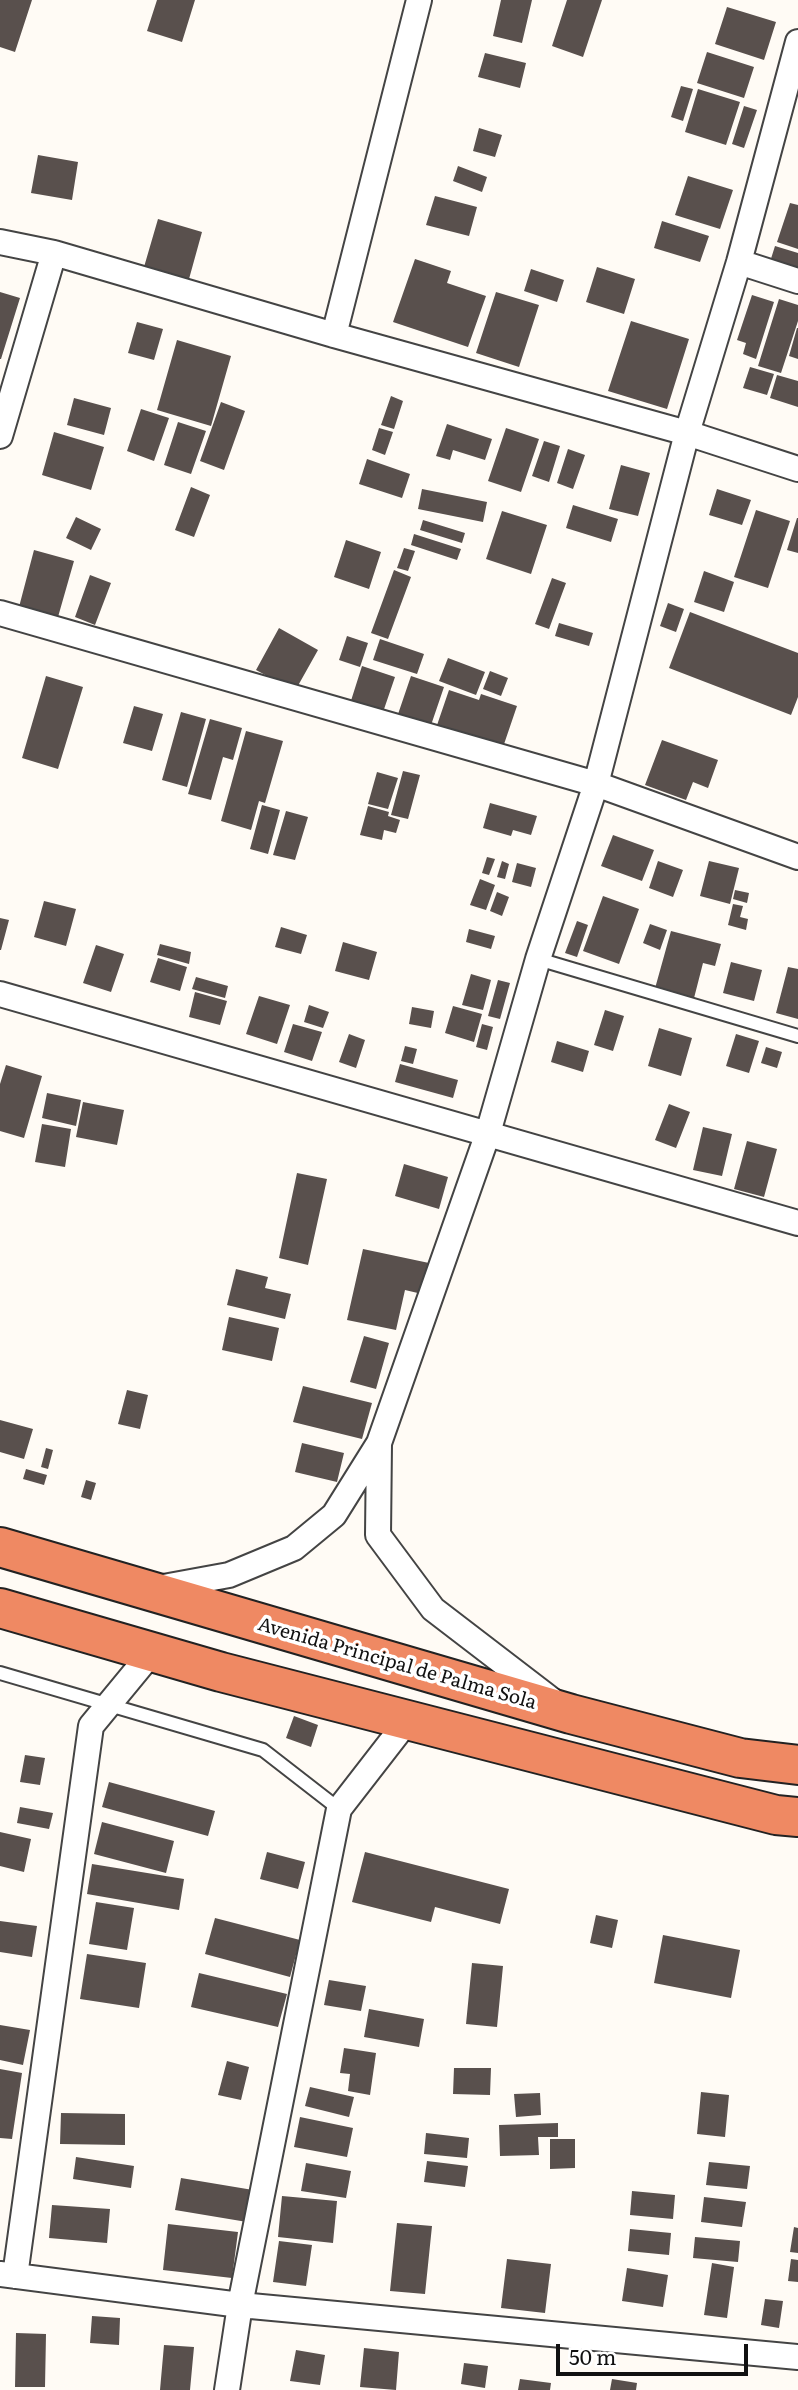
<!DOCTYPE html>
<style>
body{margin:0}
#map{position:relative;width:798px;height:2390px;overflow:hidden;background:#fffbf5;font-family:Literata,serif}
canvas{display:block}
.scale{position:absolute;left:556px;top:2344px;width:192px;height:32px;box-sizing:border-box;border:4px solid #111;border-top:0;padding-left:9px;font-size:21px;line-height:24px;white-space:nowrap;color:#111;-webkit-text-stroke:5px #fff;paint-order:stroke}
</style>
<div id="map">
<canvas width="798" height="2390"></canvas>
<div class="scale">50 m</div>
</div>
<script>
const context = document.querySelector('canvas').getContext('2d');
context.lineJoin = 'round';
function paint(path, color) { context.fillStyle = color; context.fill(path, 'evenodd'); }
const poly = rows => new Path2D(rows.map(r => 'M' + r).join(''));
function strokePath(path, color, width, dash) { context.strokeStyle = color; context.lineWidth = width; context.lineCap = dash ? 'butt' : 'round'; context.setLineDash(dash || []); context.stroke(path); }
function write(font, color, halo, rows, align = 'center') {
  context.font = font + ' Literata,serif'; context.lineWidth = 7; context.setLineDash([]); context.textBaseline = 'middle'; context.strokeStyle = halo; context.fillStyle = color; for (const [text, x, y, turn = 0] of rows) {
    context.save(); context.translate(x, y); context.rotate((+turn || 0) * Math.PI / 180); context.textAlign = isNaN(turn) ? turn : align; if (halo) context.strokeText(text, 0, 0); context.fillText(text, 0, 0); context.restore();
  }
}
const building = poly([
 [0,0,32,0,15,52,0,47],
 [157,0,195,0,182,42,147,31],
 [501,0,532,0,522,43,493,36],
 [567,0,602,0,583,57,552,46],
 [727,7,776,22,764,60,715,44],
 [707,52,754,67,744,98,697,83],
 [485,53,526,63,520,88,478,77],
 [681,86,693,89,683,121,671,117],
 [698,89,740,102,726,145,685,132],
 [744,106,757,110,744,148,732,144],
 [479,128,502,135,495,157,473,151],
 [38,155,78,162,72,200,31,193],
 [458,166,487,177,482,192,453,181],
 [688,176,733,190,720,229,675,215],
 [435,196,477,207,469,236,426,225],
 [790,203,798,205,798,249,777,242],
 [158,219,202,232,189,279,144,267],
 [662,221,709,236,700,262,654,248],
 [775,246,798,253,798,275,769,265],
 [415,259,451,271,447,283,486,296,468,347,393,322],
 [597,267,635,279,624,314,586,302],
 [531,269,564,280,557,302,524,291],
 [0,292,20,298,1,359,0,359],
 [496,292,539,305,519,367,476,353],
 [752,295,774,302,756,359,743,354,746,343,737,340],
 [779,299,798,305,798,321,781,373,758,366],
 [631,321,689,339,667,409,608,391],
 [137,322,163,329,154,360,128,353],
 [797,328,798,328,798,359,789,356],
 [177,340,231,356,211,426,157,410],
 [750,367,774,374,767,395,743,388],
 [777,375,798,381,798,407,770,398],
 [391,396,403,401,394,429,381,425],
 [74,398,111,408,104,435,67,425],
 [221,402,245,411,224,470,200,461],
 [141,409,169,418,154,461,127,451],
 [178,422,206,431,191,474,164,465],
 [447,424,492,439,485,460,453,450,450,460,436,456],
 [379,428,393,432,385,455,372,450],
 [506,428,539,439,521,492,488,481],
 [54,432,104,447,91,490,42,475],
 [544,441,560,446,549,482,532,476],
 [568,449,585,455,573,489,557,483],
 [367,459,410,474,402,498,359,484],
 [621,465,650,473,638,516,609,509],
 [191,487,210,495,194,537,175,530],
 [422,489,487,502,483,522,418,509],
 [717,489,751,500,742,525,709,515],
 [573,505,618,519,611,542,566,528],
 [756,510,790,521,768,588,734,577],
 [502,511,547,525,531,574,486,559],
 [76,517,101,529,91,550,66,538],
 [797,518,798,518,798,553,787,550],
 [423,520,465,533,462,543,420,530],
 [414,534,461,549,457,560,411,545],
 [346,540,381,552,369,589,334,577],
 [404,548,415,551,408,571,397,568],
 [34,550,74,561,58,617,19,607],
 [394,570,411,577,388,639,371,633],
 [704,571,734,582,724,612,694,602],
 [90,575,111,583,95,625,75,617],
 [552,578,566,583,549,629,535,624],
 [668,603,684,609,676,632,660,626],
 [690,612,798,653,798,697,791,715,669,668],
 [559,623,593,633,589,646,555,636],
 [279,628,318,650,295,691,256,670],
 [347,636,368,643,360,667,339,660],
 [380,639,424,654,417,674,373,660],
 [448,658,485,672,476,695,439,681],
 [362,666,395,677,381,718,349,707],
 [490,671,508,678,501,696,483,689],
 [46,676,83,687,58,769,22,758],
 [411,676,444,687,429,731,396,720],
 [449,690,479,700,481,694,517,706,501,753,435,731],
 [134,706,163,714,152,751,123,743],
 [181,712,206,719,187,787,162,780],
 [210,719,242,728,233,760,223,757,211,800,188,794],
 [246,731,283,741,265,803,259,801,251,830,221,821],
 [662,740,718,760,708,788,693,782,686,800,645,785],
 [403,771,420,775,408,819,391,815],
 [377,772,398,778,388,809,368,804],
 [490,803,537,816,531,835,513,830,511,836,483,828],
 [262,805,280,810,268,854,250,849],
 [368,806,389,812,388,816,400,820,396,833,384,830,382,840,360,835],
 [286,811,308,817,295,860,273,855],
 [613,835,654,850,642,881,601,866],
 [487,857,495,859,489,875,482,873],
 [502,861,509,864,505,879,497,877],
 [658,861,683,870,673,897,649,888],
 [709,861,739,868,730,904,700,896],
 [517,863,536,868,531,887,512,882],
 [480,879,495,885,486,910,470,905],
 [735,890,749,893,747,903,733,899],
 [497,892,509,897,502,916,490,911],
 [603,896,639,909,619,964,583,951],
 [44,901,76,909,66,946,34,937],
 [733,904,743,906,740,917,748,919,746,930,728,925],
 [0,918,9,920,1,950,0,950],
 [577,921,588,925,577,957,565,953],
 [650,924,667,930,660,950,643,943],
 [281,927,307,935,301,954,275,947],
 [469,929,495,936,491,949,466,942],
 [671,931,721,944,715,966,703,963,693,1002,654,992],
 [343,942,377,952,369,980,335,971],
 [160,944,191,952,189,964,157,955],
 [96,945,124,954,111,992,83,983],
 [158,958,187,967,180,991,150,982],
 [731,962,762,970,754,1001,723,993],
 [788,967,798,969,798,1019,776,1013],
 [471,974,491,980,483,1010,462,1005],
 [196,977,228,986,225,998,192,989],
 [498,980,510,983,500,1019,488,1016],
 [195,992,227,1001,220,1025,189,1017],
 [259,996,290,1005,277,1044,246,1034],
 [309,1005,329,1012,323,1028,304,1022],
 [453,1006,482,1014,474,1042,445,1033],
 [412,1007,434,1011,431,1028,409,1024],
 [605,1010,624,1016,613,1051,594,1045],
 [293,1024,322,1032,312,1061,284,1052],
 [482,1024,493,1027,487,1050,476,1047],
 [659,1028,692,1038,681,1076,648,1066],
 [349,1034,365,1040,356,1068,339,1062],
 [736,1034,759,1041,749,1073,726,1066],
 [557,1041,589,1051,583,1072,551,1062],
 [405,1046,417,1049,413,1064,401,1061],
 [766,1047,782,1052,777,1068,761,1063],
 [400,1064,458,1080,453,1098,395,1082],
 [6,1065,42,1076,24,1138,0,1131,0,1084],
 [47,1093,81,1100,76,1126,42,1118],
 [83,1102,124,1110,117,1145,76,1137],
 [669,1104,690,1112,676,1148,655,1140],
 [42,1124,71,1129,65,1167,35,1162],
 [703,1127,732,1134,722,1176,693,1170],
 [747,1141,777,1149,764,1197,734,1189],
 [404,1164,448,1177,439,1209,395,1196],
 [297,1173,327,1179,308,1265,279,1258],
 [363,1249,429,1263,422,1294,405,1290,396,1330,347,1320],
 [236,1269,268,1277,265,1288,291,1294,285,1319,227,1305],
 [229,1317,279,1328,272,1361,222,1350],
 [364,1336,389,1343,376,1389,350,1382],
 [303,1386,372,1403,362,1439,293,1422],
 [127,1390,148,1395,140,1429,118,1424],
 [0,1420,33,1429,24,1459,0,1452],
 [302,1443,344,1453,337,1482,295,1472],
 [46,1448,53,1450,48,1469,41,1467],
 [26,1469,47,1475,44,1485,23,1479],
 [86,1480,96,1483,91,1500,81,1497],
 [294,1716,318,1725,311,1747,286,1738],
 [25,1755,45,1758,40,1785,20,1782],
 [109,1782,215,1811,208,1836,102,1807],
 [20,1807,53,1813,49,1829,17,1823],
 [102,1822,174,1841,166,1873,94,1854],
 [0,1832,31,1839,24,1872,0,1866],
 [267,1852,305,1862,298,1889,260,1879],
 [365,1852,509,1889,500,1924,435,1907,431,1922,352,1902],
 [92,1864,184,1879,179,1910,87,1894],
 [96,1902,134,1908,127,1950,89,1944],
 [596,1915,618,1920,612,1948,590,1943],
 [215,1918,300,1940,290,1977,205,1954],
 [0,1921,37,1926,32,1957,0,1952],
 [663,1935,740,1950,731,1998,654,1983],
 [87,1954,146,1963,139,2008,80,1999],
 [472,1963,503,1966,497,2027,466,2024],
 [199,1973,287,1994,278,2027,191,2007],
 [329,1980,366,1986,361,2011,324,2005],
 [369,2009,424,2019,419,2047,364,2037],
 [0,2025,30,2030,23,2065,0,2060],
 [344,2048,376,2053,370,2095,348,2091,350,2074,340,2073],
 [227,2061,249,2067,241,2100,218,2095],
 [454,2068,491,2068,490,2095,453,2094],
 [0,2069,22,2073,12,2139,0,2138],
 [310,2087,354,2097,349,2117,305,2106],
 [701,2092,729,2095,725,2137,697,2134],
 [540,2093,541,2115,516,2117,514,2094],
 [61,2113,125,2114,125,2145,60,2144],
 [300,2117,353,2128,347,2157,294,2147],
 [558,2123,558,2137,538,2137,539,2155,500,2156,499,2125],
 [426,2133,469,2138,467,2158,424,2154],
 [550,2139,575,2139,575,2168,550,2169],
 [76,2157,134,2166,131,2188,73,2179],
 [427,2161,468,2166,465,2187,424,2182],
 [709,2162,750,2166,747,2189,706,2185],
 [306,2163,351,2171,346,2198,301,2191],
 [181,2178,253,2190,247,2222,175,2210],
 [632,2191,675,2195,673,2219,630,2215],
 [282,2196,337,2201,333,2243,278,2237],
 [704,2197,746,2202,742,2227,701,2222],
 [52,2205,110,2209,107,2243,49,2238],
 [397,2223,432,2226,425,2294,390,2291],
 [168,2224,238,2232,232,2278,163,2270],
 [794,2227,798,2228,798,2253,790,2252],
 [630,2229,671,2233,669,2255,628,2251],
 [695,2237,740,2241,738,2262,693,2258],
 [279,2241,312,2245,306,2286,273,2282],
 [507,2259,551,2264,545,2313,501,2308],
 [791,2259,798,2260,798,2282,788,2281],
 [712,2263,734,2267,727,2318,704,2315],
 [627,2268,668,2275,663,2307,622,2301],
 [765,2299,783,2301,779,2328,761,2325],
 [92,2316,120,2318,119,2345,90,2343],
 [16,2333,46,2334,45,2387,15,2387],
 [164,2345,194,2347,190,2390,160,2390],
 [364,2348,399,2352,396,2390,360,2387],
 [296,2350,325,2355,320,2385,290,2381],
 [464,2363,488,2366,485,2388,461,2384],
 [520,2379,551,2383,550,2390,518,2390],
 [612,2379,637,2383,636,2390,610,2390]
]);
const lane = poly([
 [538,959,798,1036],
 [0,1673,263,1750,339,1809]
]);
const street = poly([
 [0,242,54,253,334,335,687,433,798,469],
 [739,262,798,281],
 [334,335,419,0],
 [0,436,54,253],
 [0,613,596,784,798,857],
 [0,994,798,1223],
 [379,1444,378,1535,433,1609,553,1701],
 [158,1588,229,1575,294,1548,334,1515,379,1443,488,1133,538,959,596,784,687,433,739,262,798,42],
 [0,2274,240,2305,798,2357],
 [15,2276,91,1726,152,1652],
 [227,2390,240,2305,339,1809,408,1720]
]);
const highway = poly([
 [0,1547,571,1714,740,1758,798,1765],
 [0,1608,221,1672,776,1815,798,1817]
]);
const streetNames = [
 ["Avenida Principal de Palma Sola",397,1664,16]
];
paint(building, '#59504d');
strokePath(lane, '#444', 16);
strokePath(street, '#444', 28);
strokePath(highway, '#222', 42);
strokePath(lane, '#fff', 12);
strokePath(street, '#fff', 24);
strokePath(highway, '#ef8963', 38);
write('19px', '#111', '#fff', streetNames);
</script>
